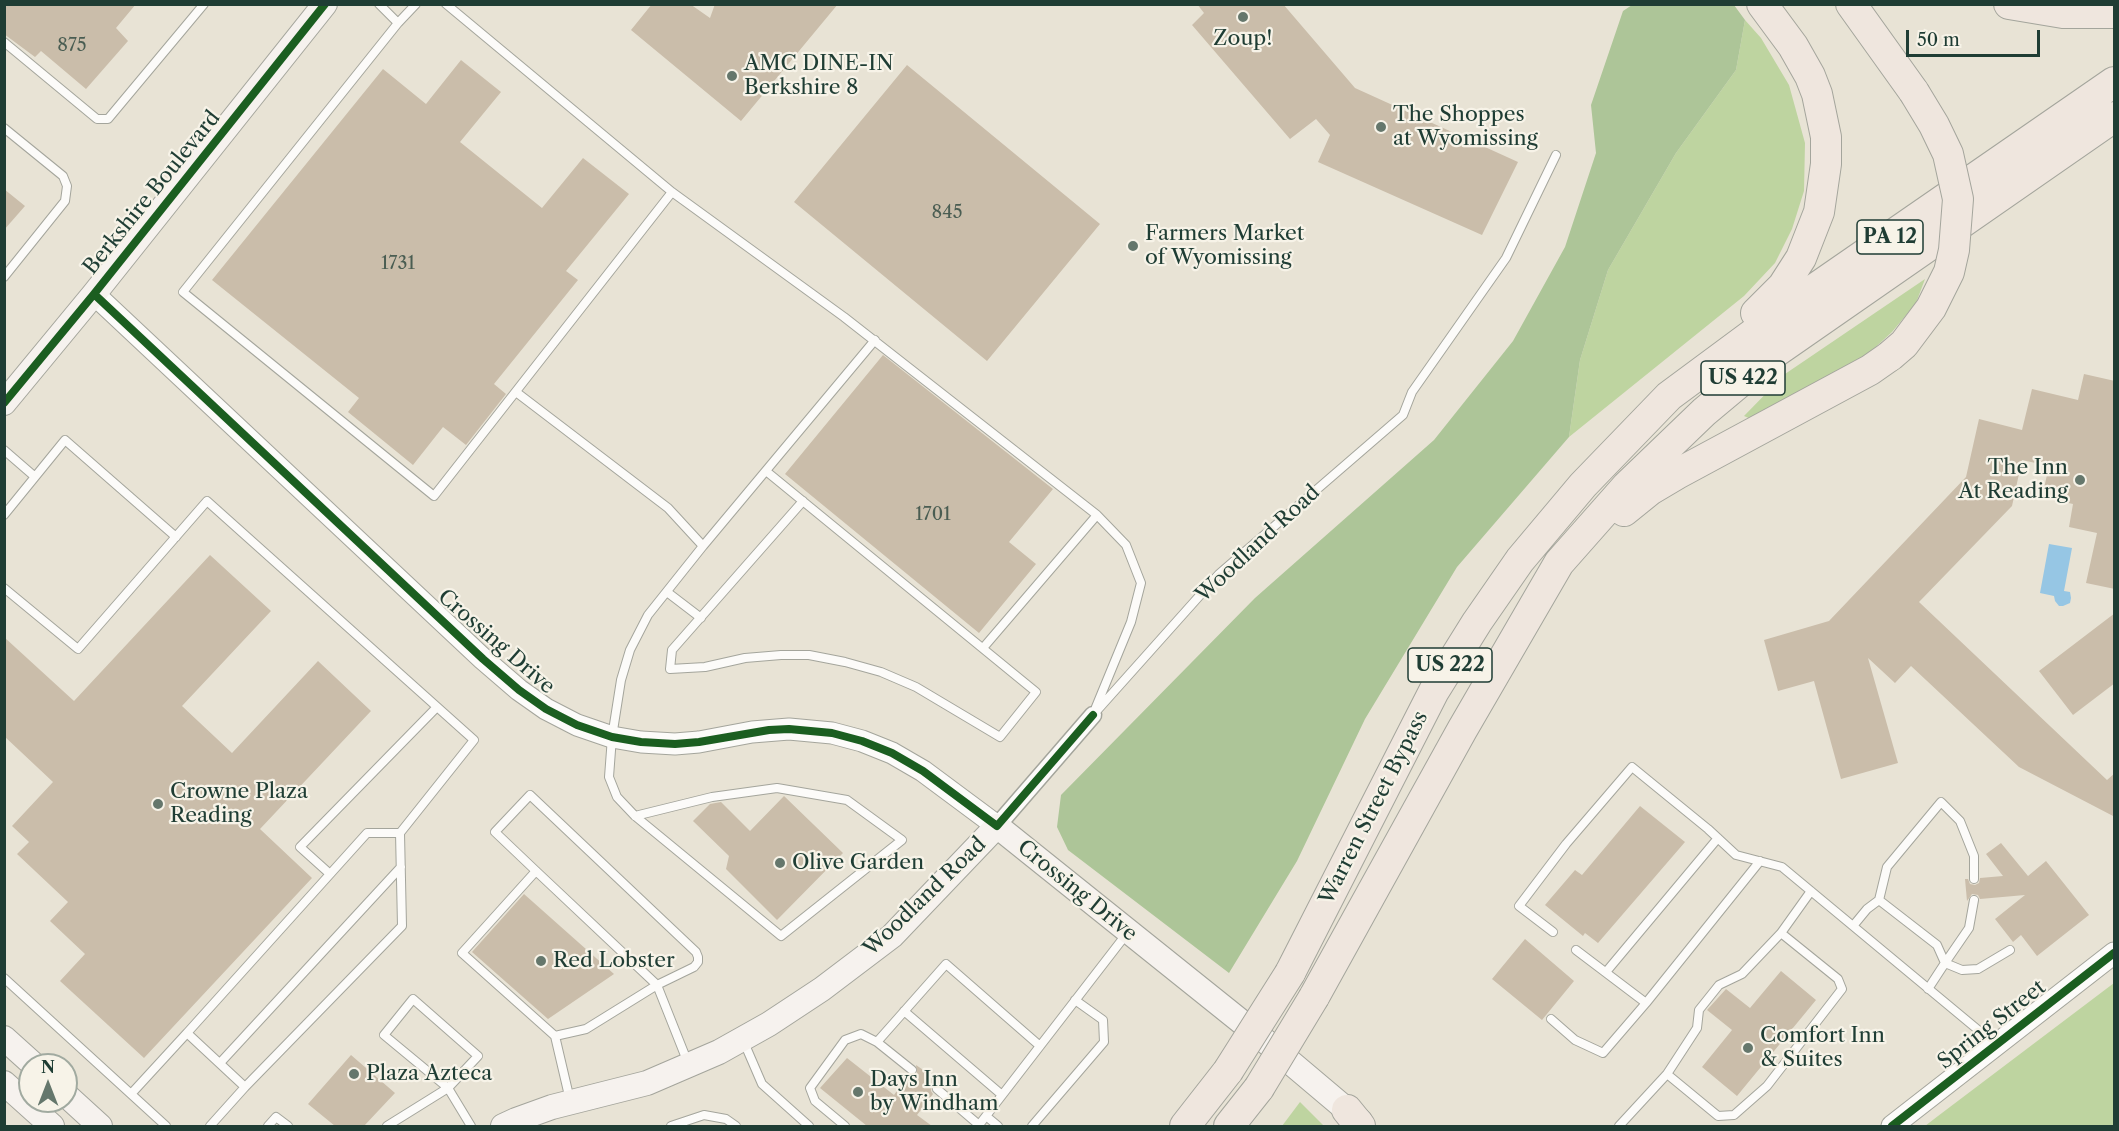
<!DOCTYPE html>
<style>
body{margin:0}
#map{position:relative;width:2119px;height:1131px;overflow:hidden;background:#e8e3d5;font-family:"Libre Caslon Text",serif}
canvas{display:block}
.frame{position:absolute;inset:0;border:6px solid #1f3d34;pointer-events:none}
.north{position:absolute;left:18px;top:1053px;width:60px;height:60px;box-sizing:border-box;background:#f7f3e8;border:2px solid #a1aaa0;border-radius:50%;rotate:0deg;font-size:16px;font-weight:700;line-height:24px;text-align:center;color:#1f3d34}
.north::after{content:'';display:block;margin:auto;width:21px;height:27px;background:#65776c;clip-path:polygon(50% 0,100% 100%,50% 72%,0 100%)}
.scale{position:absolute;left:1906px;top:30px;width:134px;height:27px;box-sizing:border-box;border:3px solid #1f3d34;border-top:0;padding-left:8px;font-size:18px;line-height:21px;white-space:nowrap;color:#1f3d34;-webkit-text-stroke:4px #f7f3e8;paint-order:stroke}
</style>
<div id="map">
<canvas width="2119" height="1131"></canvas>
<div class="frame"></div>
<div class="north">N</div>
<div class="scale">50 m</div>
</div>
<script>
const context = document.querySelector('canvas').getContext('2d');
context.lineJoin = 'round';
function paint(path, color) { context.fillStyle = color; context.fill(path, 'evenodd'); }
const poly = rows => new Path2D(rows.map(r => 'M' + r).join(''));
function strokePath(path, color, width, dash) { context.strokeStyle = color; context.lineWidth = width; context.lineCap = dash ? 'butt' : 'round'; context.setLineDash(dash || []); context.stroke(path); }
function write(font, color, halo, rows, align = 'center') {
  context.font = font + ' "Libre Caslon Text",serif'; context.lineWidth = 4.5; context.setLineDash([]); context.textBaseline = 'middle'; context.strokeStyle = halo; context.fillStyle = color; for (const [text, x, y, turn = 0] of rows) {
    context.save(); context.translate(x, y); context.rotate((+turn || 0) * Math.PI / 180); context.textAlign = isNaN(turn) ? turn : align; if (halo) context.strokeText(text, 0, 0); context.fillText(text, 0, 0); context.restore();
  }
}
const green = poly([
 [1745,20,1761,38,1789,85,1805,143,1804,191,1792,229,1775,263,1744,296,1569,437,1580,360,1608,270,1676,153,1736,70],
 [1925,279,1916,303,1892,332,1868,354,1751,419,1744,416,1785,374],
 [2114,983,2114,1126,1925,1126,1938,1116],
 [1300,1102,1324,1126,1282,1126]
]);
const forest = poly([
 [1632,5,1734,5,1745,20,1736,70,1676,153,1608,270,1580,360,1569,437,1457,567,1365,719,1297,861,1229,973,1068,850,1057,827,1061,795,1255,598,1434,440,1513,341,1565,247,1596,153,1591,105,1623,11]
]);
const water = poly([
 [2049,544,2072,548,2064,591,2070,592,2071,598,2070,603,2063,606,2059,606,2055,601,2054,596,2040,593]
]);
const building = poly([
 [4,4,136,4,116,28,128,41,86,89,41,51,35,57,4,34],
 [652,4,690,4,710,18,715,4,838,4,741,121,631,30],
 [1197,4,1283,4,1355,88,1518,162,1482,235,1318,162,1330,135,1316,119,1290,139,1192,25,1204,13],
 [461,60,501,92,460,142,542,208,583,158,629,194,566,271,578,280,494,384,506,394,466,445,443,427,413,465,348,412,359,398,212,280,383,69,426,104],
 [907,65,1100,224,987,361,794,202],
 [4,189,25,206,4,230],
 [883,355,1053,489,1009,542,1036,564,979,633,785,474],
 [2084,374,2115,381,2115,589,2086,583,2097,533,2069,527,2073,504,2042,497,2049,466,2022,460,2012,506,1919,602,2107,780,2115,773,2115,817,2019,767,1911,666,1895,683,1868,658,1898,763,1841,779,1814,681,1778,691,1764,640,1829,621,1966,477,1979,419,2022,430,2032,389,2078,400],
 [210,555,271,611,182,706,232,753,318,661,371,711,260,829,312,878,144,1058,60,981,85,954,50,921,68,902,17,854,29,842,12,826,53,782,4,736,4,637,74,701],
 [2115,613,2115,683,2073,715,2039,671],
 [784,796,843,853,777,920,726,869,729,856,693,821,710,804,721,802,750,831],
 [1640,806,1685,842,1598,943,1585,933,1583,936,1545,905,1575,870,1582,875],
 [2001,843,2028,876,2046,861,2089,915,2037,956,2021,935,2013,942,1995,919,2025,895,1980,899,1978,895,1972,894,1967,901,1965,879,1968,879,1970,884,1975,885,1979,883,1980,878,2003,876,1986,854],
 [524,894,614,974,548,1019,472,952],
 [1525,939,1574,981,1542,1020,1492,979],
 [1781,971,1816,1000,1737,1096,1702,1067,1732,1030,1707,1010,1726,989,1750,1008],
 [351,1055,395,1093,364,1126,335,1126,308,1104],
 [847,1058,894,1095,908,1075,914,1076,917,1073,916,1065,942,1083,935,1083,932,1085,931,1091,933,1094,917,1115,932,1126,867,1126,820,1088]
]);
const service = poly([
 [379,4,398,23,416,4],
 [446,4,672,192,844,317,1097,515,983,648],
 [398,23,183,292,434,496,672,192],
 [4,42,97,119,108,119,204,4],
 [4,128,63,176,67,186,65,201,4,277],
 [516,392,668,508,703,546],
 [4,450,34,476],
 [766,471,1036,692,1000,737,916,687,881,672,845,662,809,655,781,655,745,658,705,667,670,669,672,650,803,501],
 [4,515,65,440,176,537],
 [4,588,78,649,207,501,474,740,400,833,402,926,245,1087,210,1126],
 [667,592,701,618],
 [1096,707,1131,622,1141,583,1126,545,1097,515],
 [1093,715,1219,574,1403,415,1412,392,1506,258,1556,155],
 [635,816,712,797,777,788,847,800,902,840,781,936,635,816,617,797,609,777,612,737,621,680,630,650,648,615,703,546,875,340],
 [536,871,462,953,555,1036,586,1029,657,985,694,967,698,962,698,957,696,952,530,795,495,832,536,871,657,985,688,1063],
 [330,874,300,847,437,707],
 [1879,900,1887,867,1941,802,1960,821,1974,856,1974,879],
 [1974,900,1969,928,1945,963,1962,970,1978,969,2010,950],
 [1853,926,1867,909,1879,900,1937,945,1945,963,1928,989],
 [1553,932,1519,906,1566,844,1632,767,1708,829,1736,855,1782,867,1995,1044],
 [1576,950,1646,1003,1760,861],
 [1606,972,1718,838],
 [4,978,166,1126],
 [904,1011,1002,1095],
 [1551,1019,1575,1040,1603,1053,1646,1003],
 [187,1033,367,833,400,833],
 [555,1036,570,1100],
 [743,1040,762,1084,809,1126],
 [220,1063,401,867],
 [912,1070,877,1042,946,964,1040,1046],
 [1667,1074,1718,1116,1734,1115,1767,1086,1842,989,1838,979,1781,933],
 [937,1089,979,1125,1128,932],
 [131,1094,187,1033,245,1087],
 [986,1116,998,1126],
 [268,1126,276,1117,288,1126],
 [387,1126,448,1088,478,1056,413,999,384,1035,448,1088,471,1126],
 [671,1126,704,1115,726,1119,736,1126],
 [845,1126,815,1101,810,1088,845,1040,861,1034,877,1042],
 [1032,1126,1104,1042,1103,1020,1075,1000],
 [1619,1126,1667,1074,1697,1028,1699,1010,1719,985,1742,974,1781,933,1811,891]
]);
const minor = poly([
 [997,826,1093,715]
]);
const tertiary = poly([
 [94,294,483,659,519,690,546,709,577,725,612,737,641,742,675,744,699,742,752,732,789,729,832,733,862,741,892,753,923,771,997,826],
 [1892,1126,2114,953]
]);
const secondary = poly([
 [4,403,94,294,325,4],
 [4,1038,34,1065],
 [4,1083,52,1126],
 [66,1095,100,1126],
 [503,1126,516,1120,552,1107,647,1083,719,1052,769,1024,822,989,892,936,997,826,1264,1040,1360,1121]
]);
const motorway = poly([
 [1851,4,1914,92],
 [2009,4,2063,13,2114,13],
 [1756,313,1783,286,1801,258,1819,212,1826,164,1826,137,1817,94,1810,76,1793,46,1762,4],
 [1624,511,1650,490,1677,474,1870,370,1890,356],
 [1290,973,1434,691,1477,622,1520,560,1583,485,1669,396,1800,299,2114,82],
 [1314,997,1462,730,1559,563,1627,486,1704,412,1777,351,2114,117],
 [1347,1110,1360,1126],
 [1185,1126,1228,1071],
 [1229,1126,1259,1088]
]);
const motorwayBridge = poly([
 [1890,356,1904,344,1931,308,1949,272,1954,250,1958,199,1948,154,1934,125,1914,92],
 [1228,1071,1290,973],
 [1259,1088,1314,997]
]);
const cycleway = poly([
 [94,294,483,659,519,690,546,709,577,725,612,737,641,742,675,744,699,742,769,730,789,729,832,733,862,741,892,753,923,771,997,826,1093,715],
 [4,403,94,294,325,4],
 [1892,1126,2114,953]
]);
const markers = [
 [1243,17,6,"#65776c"],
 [732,76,6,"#65776c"],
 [1381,127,6,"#65776c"],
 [1133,246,6,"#65776c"],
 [2080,480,6,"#65776c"],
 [158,804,6,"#65776c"],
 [780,863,6,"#65776c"],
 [541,961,6,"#65776c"],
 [1748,1048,6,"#65776c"],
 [354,1074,6,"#65776c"],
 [858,1092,6,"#65776c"]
];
const numberNames = [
 ["875",72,46],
 ["845",947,213],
 ["1731",398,264],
 ["1701",933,515]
];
const shields = [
 [1890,237,66],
 [1743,378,84],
 [1450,665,84]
];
const shieldNames = [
 ["PA 12",1890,237],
 ["US 422",1743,378],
 ["US 222",1450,665]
];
const poiNames = [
 ["Zoup!",1243,39,"center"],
 ["AMC DINE-IN",744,64],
 ["Berkshire 8",744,88],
 ["The Shoppes",1393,115],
 ["at Wyomissing",1393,139],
 ["Farmers Market",1145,234],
 ["of Wyomissing",1145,258],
 ["The Inn",2068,468,"right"],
 ["At Reading",2068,492,"right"],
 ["Crowne Plaza",170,792],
 ["Reading",170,816],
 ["Olive Garden",792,863],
 ["Red Lobster",553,961],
 ["Comfort Inn",1760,1036],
 ["& Suites",1760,1060],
 ["Plaza Azteca",366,1074],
 ["Days Inn",870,1080],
 ["by Windham",870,1104]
];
const streetNames = [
 ["Berkshire Boulevard",152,193,-51],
 ["Woodland Road",1258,544,-43],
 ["Crossing Drive",496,642,41],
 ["Warren Street Bypass",1374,808,-63],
 ["Crossing Drive",1077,891,39],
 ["Woodland Road",925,897,-44],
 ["Spring Street",1992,1025,-38]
];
paint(green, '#bed4a0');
paint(forest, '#adc598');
paint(water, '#96c6e4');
paint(building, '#cabdaa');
strokePath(service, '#a4a59c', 10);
strokePath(minor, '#a4a59c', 19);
strokePath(tertiary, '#a4a59c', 23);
strokePath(secondary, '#a4a59c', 26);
strokePath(motorway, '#a4a59c', 32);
strokePath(service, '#fcfbf9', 8);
strokePath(minor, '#fcfbf9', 16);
strokePath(tertiary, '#fcfbf9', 21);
strokePath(secondary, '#f6f2ee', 24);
strokePath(motorway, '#efe6de', 30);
strokePath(motorwayBridge, '#a4a59c', 32, []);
strokePath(motorwayBridge, '#efe6de', 30);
strokePath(cycleway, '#1b5e20', 8);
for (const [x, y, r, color] of markers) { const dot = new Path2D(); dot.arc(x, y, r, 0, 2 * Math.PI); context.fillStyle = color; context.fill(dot); strokePath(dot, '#f7f3e8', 2); }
write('18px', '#4a5d52', null, numberNames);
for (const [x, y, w] of shields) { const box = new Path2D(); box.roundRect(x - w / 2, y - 17, w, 34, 4.5); context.fillStyle = '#f7f3e8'; context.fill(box); strokePath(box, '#1f3d34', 1.5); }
write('bold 20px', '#1f3d34', null, shieldNames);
write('21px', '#1f3d34', '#f7f3e8', poiNames, 'left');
write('21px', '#1f3d34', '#f7f3e8', streetNames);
</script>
